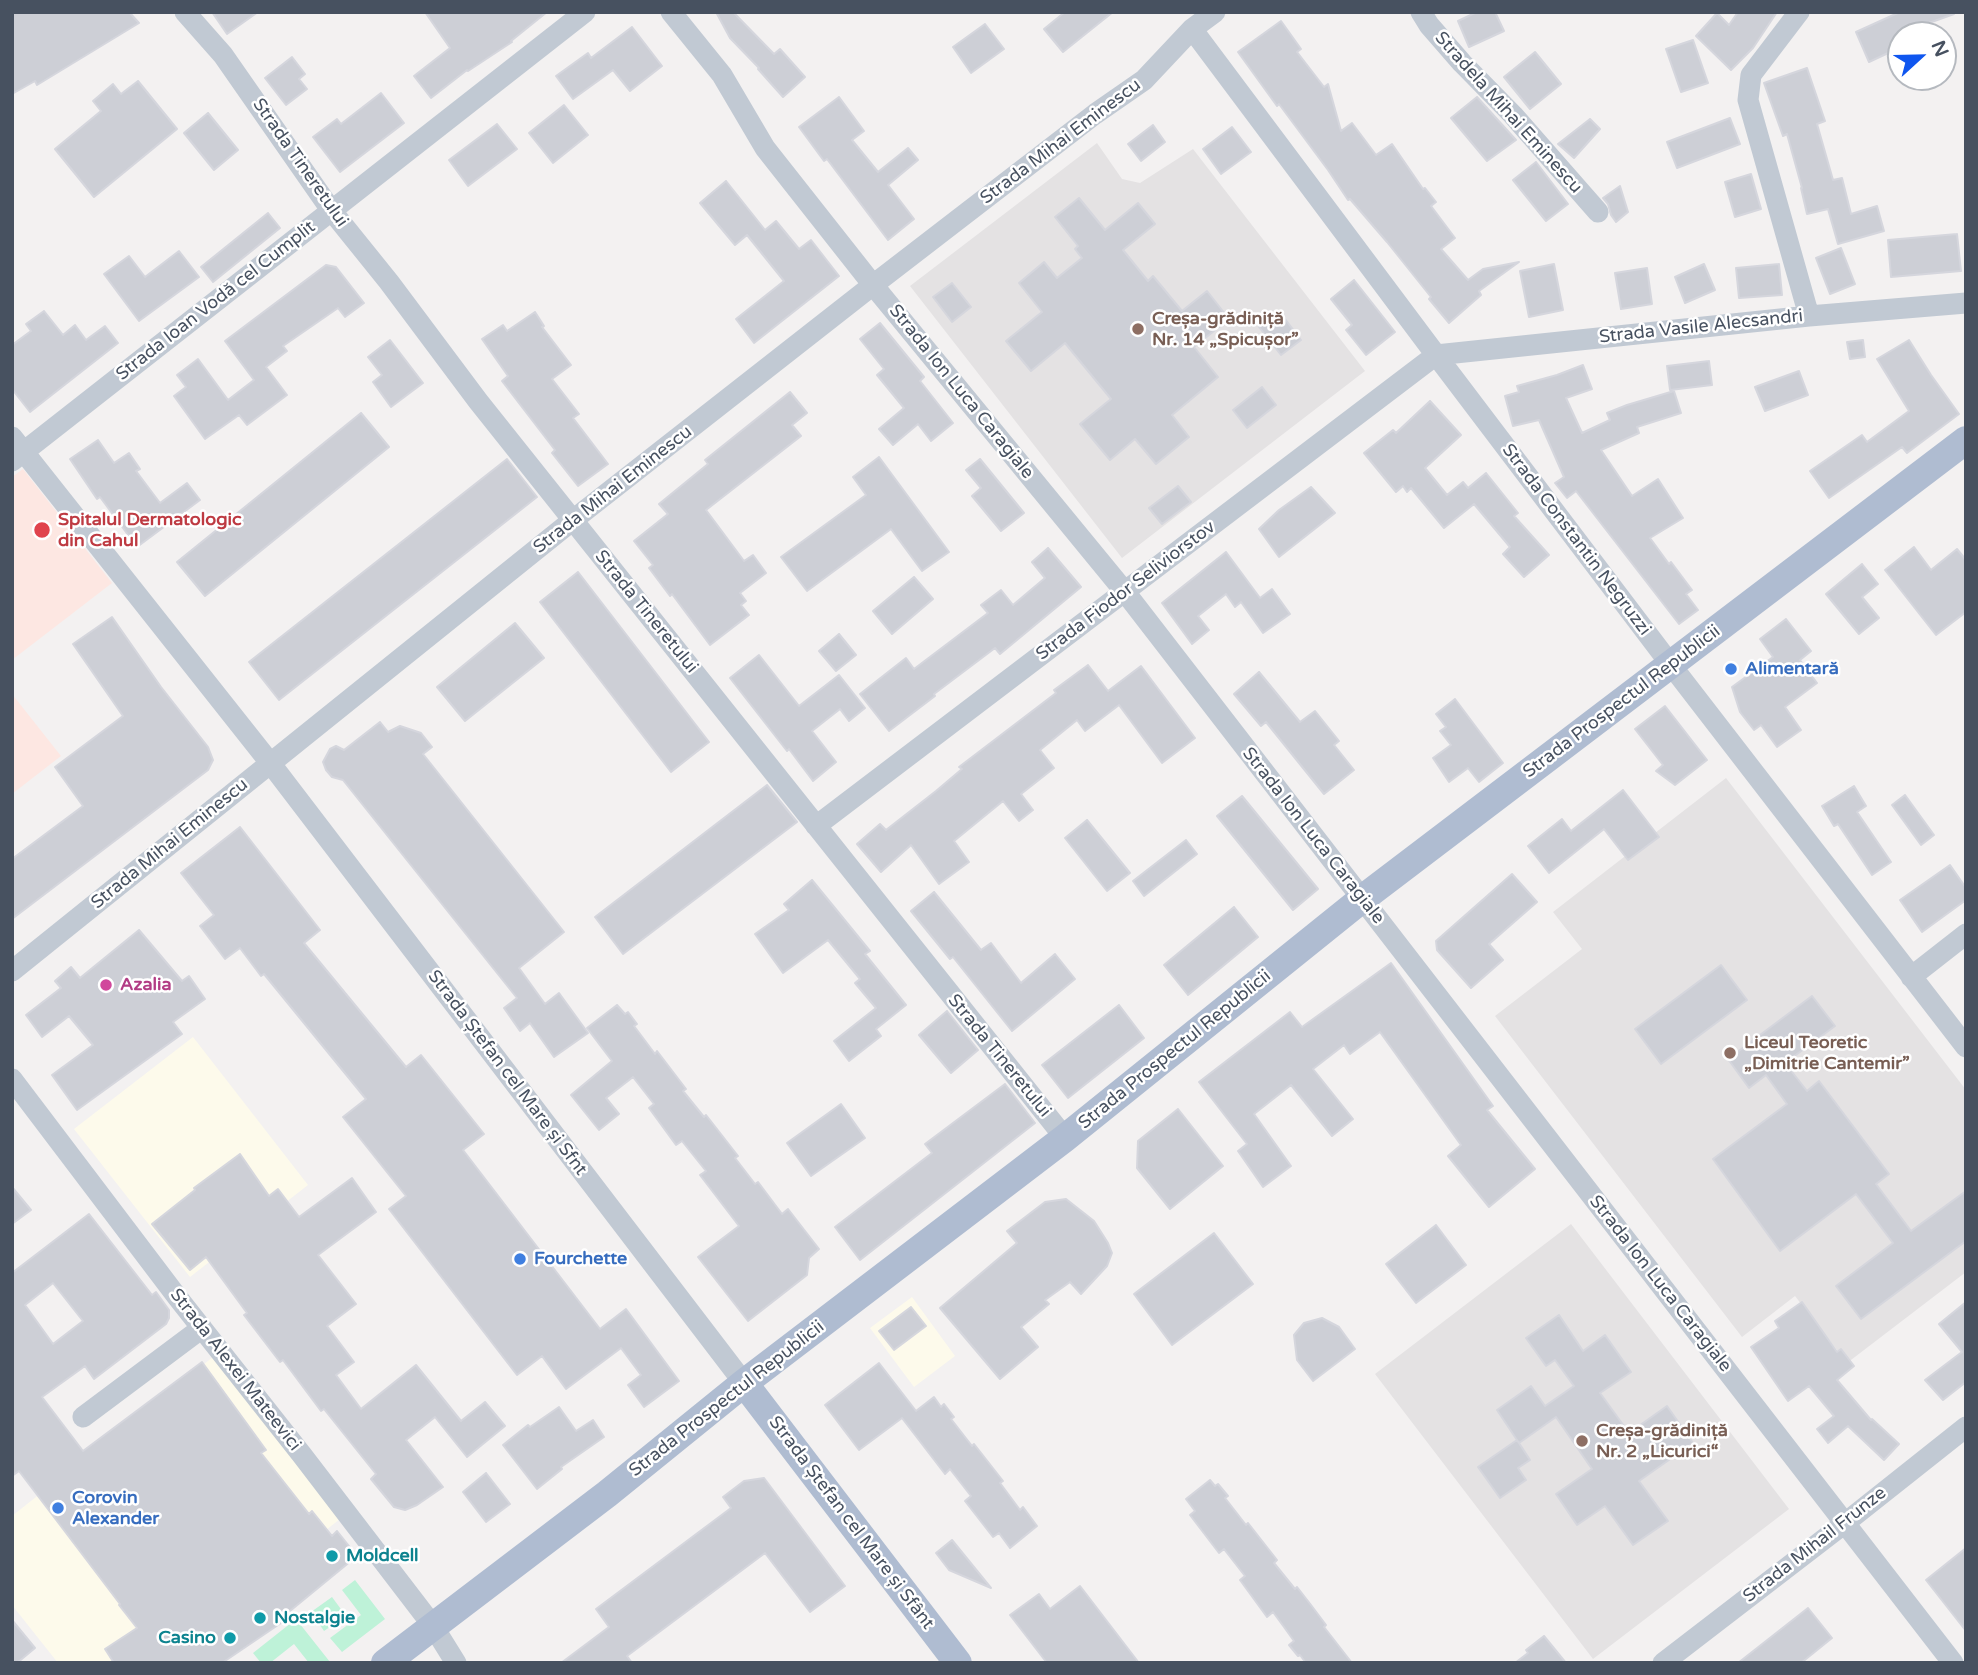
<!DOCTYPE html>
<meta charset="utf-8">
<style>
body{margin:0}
#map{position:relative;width:1978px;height:1675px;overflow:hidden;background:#f3f1f1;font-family:"Varela Round",sans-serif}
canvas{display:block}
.frame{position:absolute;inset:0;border:14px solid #475160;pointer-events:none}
.north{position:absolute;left:1887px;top:21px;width:70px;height:70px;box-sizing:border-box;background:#fff;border:2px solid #b5b9bf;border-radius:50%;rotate:68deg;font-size:19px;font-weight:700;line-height:28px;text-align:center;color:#475160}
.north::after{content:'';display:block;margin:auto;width:24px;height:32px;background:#0f56ef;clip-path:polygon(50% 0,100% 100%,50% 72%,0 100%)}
</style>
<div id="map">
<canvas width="1978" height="1675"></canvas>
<div class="frame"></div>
<div class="north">N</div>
</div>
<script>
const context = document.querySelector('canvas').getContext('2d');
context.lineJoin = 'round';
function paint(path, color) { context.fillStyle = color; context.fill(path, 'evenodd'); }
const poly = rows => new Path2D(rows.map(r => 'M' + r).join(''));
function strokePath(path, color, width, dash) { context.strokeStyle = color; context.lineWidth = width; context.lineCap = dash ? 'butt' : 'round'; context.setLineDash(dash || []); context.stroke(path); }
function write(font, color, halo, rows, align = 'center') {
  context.font = font + ' "Varela Round",sans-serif'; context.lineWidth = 5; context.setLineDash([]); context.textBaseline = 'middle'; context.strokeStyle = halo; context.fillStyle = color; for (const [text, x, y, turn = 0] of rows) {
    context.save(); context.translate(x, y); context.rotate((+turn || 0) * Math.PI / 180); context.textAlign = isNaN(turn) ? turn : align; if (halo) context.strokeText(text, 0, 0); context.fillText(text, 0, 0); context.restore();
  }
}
const commercial = poly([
 [193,1037,308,1185,190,1277,74,1129],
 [912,1297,955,1356,914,1387,870,1328],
 [213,1357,340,1519,158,1663,58,1663,12,1605,12,1516]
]);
const education = poly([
 [1097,143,1122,179,1140,183,1193,149,1365,371,1122,558,910,286],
 [1726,778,1966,1090,1966,1272,1847,1363,1795,1296,1742,1337,1495,1016,1582,949,1553,912],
 [1571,1224,1789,1509,1593,1659,1375,1374]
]);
const medical = poly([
 [23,469,112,583,12,660,12,477],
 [12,694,61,756,12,794]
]);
const green = poly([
 [355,1580,385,1619,342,1652,330,1638,361,1615,342,1590],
 [332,1597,346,1616,324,1631,311,1612],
 [296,1619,330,1662,309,1663,294,1644,270,1663,261,1663,253,1653]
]);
const building = poly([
 [12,12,129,12,139,23,37,85,35,81,12,94,12,12],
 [212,12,258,12,227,34,212,12],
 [425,12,547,12,511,41,512,42,468,71,467,70,431,98,414,76,450,48,425,12],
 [716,12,733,12,774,54,780,49,805,77,783,97,758,69,759,68,730,38,716,12],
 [1065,12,1113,12,1063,52,1044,29,1065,12],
 [1477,12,1495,12,1504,31,1469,47,1458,21,1477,12],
 [1738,12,1777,12,1753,48,1731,70,1696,36,1717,13,1729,25,1738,12],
 [1900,12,1953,12,1954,14,1901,33,1901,47,1869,62,1856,32,1900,12],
 [1281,21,1301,49,1297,52,1324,87,1328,84,1341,131,1352,123,1376,155,1392,144,1423,189,1425,188,1436,202,1431,206,1455,238,1441,249,1468,280,1483,269,1519,262,1479,291,1481,295,1449,323,1429,299,1431,297,1387,242,1350,199,1348,200,1328,170,1279,104,1277,106,1238,52,1281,21],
 [985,24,1004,49,971,73,953,47,985,24],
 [632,27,662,66,630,91,613,70,573,99,556,76,588,53,591,58,632,27],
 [1693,40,1708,83,1681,92,1666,49,1693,40],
 [1535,52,1561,84,1530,109,1504,77,1535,52],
 [292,57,305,74,299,79,307,89,286,105,265,78,292,57],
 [1807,68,1825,121,1817,124,1833,180,1842,178,1851,214,1877,206,1884,231,1838,244,1828,209,1807,214,1801,188,1802,188,1787,134,1783,136,1764,83,1807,68],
 [138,81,177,129,94,197,55,149,101,111,93,101,113,84,121,94,138,81],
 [381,93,404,123,340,172,313,137,337,119,341,124,381,93],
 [839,97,864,131,852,140,878,172,908,148,918,160,888,185,914,219,888,240,827,159,824,161,799,127,839,97],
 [1477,97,1516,140,1487,161,1451,118,1477,97],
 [564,105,588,135,553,163,529,133,564,105],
 [208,113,238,150,214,170,184,133,208,113],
 [1730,118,1740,144,1677,168,1667,142,1730,118],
 [1590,119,1600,129,1574,158,1558,144,1590,119],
 [497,124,517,149,468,186,449,160,497,124],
 [1153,125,1165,142,1141,161,1128,144,1153,125],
 [1232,127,1251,152,1221,174,1203,149,1232,127],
 [1536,162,1568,204,1546,221,1513,180,1536,162],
 [1751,174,1761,209,1735,217,1725,182,1751,174],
 [726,181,765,230,776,221,799,249,811,240,839,276,754,343,736,319,784,281,747,235,735,245,700,203,726,181],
 [1620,186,1628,212,1616,222,1611,215,1608,204,1603,198,1620,186],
 [1079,198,1105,230,1138,203,1155,224,1123,250,1148,281,1153,276,1182,311,1207,291,1229,319,1194,347,1218,377,1172,415,1189,437,1156,464,1135,439,1110,460,1080,424,1111,399,1065,343,1031,371,1006,341,1042,312,1019,283,1044,262,1057,278,1082,258,1075,249,1078,246,1055,217,1079,198],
 [268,213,280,228,213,282,201,267,268,213],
 [1957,234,1961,271,1891,277,1888,240,1957,234],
 [1841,248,1855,284,1830,294,1816,258,1841,248],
 [179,251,199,277,139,321,104,274,129,256,145,277,179,251],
 [1554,264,1563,310,1529,317,1520,271,1554,264],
 [1704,264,1715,290,1685,303,1675,277,1704,264],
 [1779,264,1782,295,1739,298,1736,268,1779,264],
 [326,265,336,267,364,303,345,317,338,308,283,346,287,351,266,367,287,395,247,425,239,415,205,439,174,396,186,387,177,375,198,359,228,400,254,380,225,341,326,265],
 [1647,268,1652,304,1621,309,1615,273,1647,268],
 [1354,280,1395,332,1366,355,1346,330,1352,325,1331,299,1354,280],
 [952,283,971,307,952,322,933,297,952,283],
 [44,311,63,335,75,325,86,340,105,326,118,343,30,412,12,389,12,345,31,331,26,324,44,311],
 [1279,311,1301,340,1281,355,1259,327,1279,311],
 [535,312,544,326,542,327,571,365,552,379,579,414,573,418,608,464,578,486,552,453,555,450,502,381,508,376,482,339,503,325,507,331,535,312],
 [880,323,924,377,920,381,953,423,931,441,918,424,893,445,879,429,904,408,877,375,884,369,860,339,880,323],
 [390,340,423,383,391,407,373,382,382,375,368,357,390,340],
 [1863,340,1865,357,1850,359,1847,342,1863,340],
 [1909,340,1931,375,1959,414,1907,453,1902,447,1829,498,1810,471,1862,435,1867,442,1909,411,1877,359,1909,340],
 [1709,361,1712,385,1670,390,1667,366,1709,361],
 [1583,365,1592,389,1566,398,1582,433,1610,420,1607,413,1627,405,1674,391,1681,413,1637,427,1639,433,1601,450,1632,496,1658,479,1683,518,1650,538,1669,564,1671,562,1692,590,1686,594,1698,610,1679,624,1576,491,1567,498,1555,483,1564,477,1539,420,1513,426,1505,396,1519,392,1517,386,1557,375,1583,365],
 [1799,371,1808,395,1765,411,1755,387,1799,371],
 [1262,387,1276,405,1247,428,1233,410,1262,387],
 [790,392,807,413,792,425,801,436,706,510,744,561,753,555,766,573,740,593,746,601,741,605,749,615,710,645,672,594,670,596,649,568,653,565,634,541,668,514,659,504,708,464,705,460,790,392],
 [1430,401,1461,435,1425,468,1447,495,1463,482,1468,488,1486,473,1518,513,1514,516,1549,555,1524,577,1503,554,1510,547,1474,504,1444,528,1411,488,1407,492,1403,486,1396,492,1364,453,1393,430,1396,433,1430,401],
 [361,413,389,447,205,596,177,562,361,413],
 [98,440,114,463,129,453,140,469,136,471,160,503,187,483,200,500,137,547,100,497,97,499,70,459,98,440],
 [879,457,949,552,922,571,891,529,807,591,781,557,866,495,853,477,879,457],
 [507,459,537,497,279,700,249,662,507,459],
 [980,459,1024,513,1001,531,972,496,981,488,966,470,980,459],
 [1178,486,1191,502,1162,524,1149,508,1178,486],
 [1311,487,1335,513,1279,557,1259,529,1279,510,1311,487],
 [1914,547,1931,570,1957,549,1966,560,1966,612,1936,635,1885,570,1914,547],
 [1048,548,1081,587,1000,654,995,648,934,694,935,696,889,731,860,694,906,658,914,669,988,613,981,605,1001,590,1013,605,1045,578,1032,562,1048,548],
 [1226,552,1260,598,1272,589,1290,614,1263,633,1241,602,1235,607,1226,594,1198,616,1209,630,1192,644,1162,603,1226,552],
 [1862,564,1878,584,1862,597,1879,618,1859,634,1826,594,1862,564],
 [578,572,709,742,671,772,540,602,578,572],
 [914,577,933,599,892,634,873,611,914,577],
 [112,617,161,687,208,747,213,760,208,770,12,919,12,859,83,806,55,767,123,716,73,644,112,617],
 [1786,619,1811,651,1800,660,1817,683,1785,707,1801,730,1777,747,1761,725,1754,730,1740,712,1732,687,1773,657,1760,639,1786,619],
 [515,623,544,658,465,721,437,687,515,623],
 [839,634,856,655,836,671,819,651,839,634],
 [759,655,799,706,839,675,865,708,849,721,840,709,812,731,836,762,813,781,789,749,787,751,730,678,759,655],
 [1088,665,1108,691,1141,666,1195,738,1162,763,1119,705,1085,731,1077,720,1040,750,1054,768,1021,794,1033,810,1019,821,1003,801,954,841,969,862,939,884,911,845,881,872,857,844,880,824,886,830,936,791,962,769,959,767,1056,693,1054,690,1088,665],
 [1259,672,1300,722,1315,711,1339,741,1334,745,1354,770,1324,794,1266,722,1261,726,1234,694,1259,672],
 [1455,699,1503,763,1479,782,1468,768,1449,782,1433,758,1451,745,1440,731,1446,727,1436,714,1455,699],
 [1665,706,1707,760,1675,785,1656,771,1663,765,1635,729,1665,706],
 [380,722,388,732,400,726,421,733,432,747,423,754,564,932,519,968,545,1004,559,993,588,1033,554,1057,530,1023,520,1031,504,1008,517,998,343,780,332,777,326,770,323,762,330,749,336,746,344,750,380,722],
 [767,785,797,822,623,954,595,917,767,785],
 [1854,786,1866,806,1857,812,1891,862,1872,875,1838,824,1834,826,1822,806,1854,786],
 [1623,790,1659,837,1628,860,1604,829,1549,873,1528,846,1562,819,1571,831,1623,790],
 [1905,795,1934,835,1921,845,1892,805,1905,795],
 [1242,796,1318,889,1293,910,1217,816,1242,796],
 [1087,820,1130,873,1107,891,1065,838,1087,820],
 [240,827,320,930,304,943,406,1067,421,1055,484,1134,463,1150,600,1329,626,1309,679,1381,644,1407,628,1385,641,1375,621,1348,566,1389,542,1356,517,1375,389,1209,406,1196,343,1117,366,1099,264,974,261,976,240,948,225,959,200,926,214,915,181,873,240,827],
 [1186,840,1197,854,1144,896,1133,881,1186,840],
 [1950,865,1966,888,1966,900,1922,932,1900,900,1950,865],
 [1512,874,1537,902,1489,944,1503,960,1471,988,1437,950,1436,941,1512,874],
 [812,880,870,951,865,954,906,1005,876,1029,881,1036,849,1061,834,1041,876,1008,855,983,860,979,828,940,783,973,755,934,789,910,784,904,812,880],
 [934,892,981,950,991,943,1021,983,1055,954,1075,979,1012,1031,953,957,950,959,911,911,934,892],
 [1234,907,1258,937,1188,995,1164,965,1234,907],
 [139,930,182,981,189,976,205,999,173,1022,182,1034,77,1110,52,1075,93,1045,69,1016,42,1037,26,1015,61,988,55,981,71,967,80,978,139,930],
 [1391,963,1493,1106,1487,1110,1535,1169,1489,1207,1448,1156,1461,1145,1380,1032,1350,1054,1344,1045,1313,1069,1353,1119,1332,1136,1291,1085,1254,1114,1291,1166,1263,1187,1238,1151,1247,1144,1199,1082,1290,1012,1302,1027,1391,963],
 [1721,965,1747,1000,1661,1064,1635,1029,1721,965],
 [1812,996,1835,1026,1785,1063,1807,1091,1819,1081,1889,1174,1876,1184,1911,1231,1966,1191,1966,1241,1861,1319,1836,1286,1893,1243,1856,1194,1780,1251,1713,1159,1787,1104,1766,1075,1749,1088,1728,1059,1812,996],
 [617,1005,625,1014,628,1012,637,1024,634,1026,655,1054,657,1051,686,1089,683,1091,704,1117,706,1115,738,1156,735,1158,755,1184,758,1182,782,1214,788,1209,819,1249,809,1258,807,1275,748,1321,698,1257,739,1226,700,1175,706,1171,682,1141,676,1145,649,1108,654,1104,633,1077,606,1098,619,1114,599,1130,571,1095,612,1061,587,1028,617,1005],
 [1119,1005,1144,1038,1068,1098,1042,1065,1119,1005],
 [947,1011,978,1050,951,1073,919,1035,947,1011],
 [1005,1084,1035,1123,860,1260,835,1227,932,1153,925,1144,1005,1084],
 [841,1104,865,1138,811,1176,787,1143,841,1104],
 [1178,1109,1223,1166,1170,1209,1137,1168,1138,1141,1178,1109],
 [240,1154,269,1196,278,1189,299,1217,352,1178,376,1212,318,1255,356,1304,327,1326,354,1362,336,1375,361,1409,416,1365,461,1421,485,1402,505,1426,467,1457,435,1417,406,1440,443,1487,417,1505,405,1510,394,1507,371,1479,376,1474,324,1409,321,1411,283,1360,280,1362,244,1315,247,1313,206,1257,190,1270,152,1224,195,1190,194,1188,240,1154],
 [12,1187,31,1210,12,1224,12,1187],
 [1066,1199,1094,1221,1108,1243,1112,1253,1107,1266,1081,1294,1070,1282,1045,1300,1049,1304,1021,1327,1038,1347,1000,1379,940,1308,1017,1243,1007,1231,1045,1202,1066,1199],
 [89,1214,152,1295,156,1292,169,1310,169,1318,166,1324,94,1379,85,1366,42,1397,83,1451,202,1362,266,1450,261,1453,309,1514,312,1511,332,1536,337,1531,357,1556,279,1620,281,1623,222,1663,114,1663,105,1649,137,1628,119,1605,120,1604,19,1471,12,1476,12,1273,89,1214],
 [53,1283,83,1321,53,1344,25,1305,53,1283],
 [1436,1225,1466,1265,1416,1303,1386,1264,1436,1225],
 [1214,1233,1253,1284,1172,1345,1134,1294,1214,1233],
 [1802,1302,1837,1352,1841,1349,1854,1366,1837,1380,1871,1420,1872,1419,1899,1444,1884,1460,1848,1426,1828,1443,1817,1429,1834,1416,1809,1386,1788,1401,1751,1347,1779,1328,1775,1321,1802,1302],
 [1966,1302,1966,1382,1943,1400,1925,1380,1962,1352,1939,1324,1966,1302],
 [911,1307,926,1326,894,1350,879,1331,911,1307],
 [1559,1315,1583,1351,1605,1335,1631,1372,1600,1393,1629,1433,1667,1406,1693,1443,1639,1481,1668,1521,1633,1545,1605,1506,1577,1525,1556,1494,1592,1469,1556,1417,1519,1443,1497,1410,1531,1386,1545,1406,1574,1386,1555,1360,1546,1366,1526,1338,1559,1315],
 [1322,1318,1339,1327,1355,1349,1313,1381,1297,1360,1294,1335,1304,1323,1322,1318],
 [879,1363,916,1411,934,1397,941,1407,944,1404,954,1417,951,1419,972,1446,974,1444,1003,1481,1000,1483,1020,1510,1023,1507,1037,1526,1010,1548,999,1533,993,1537,965,1501,971,1496,950,1469,945,1474,902,1418,859,1450,825,1405,879,1363],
 [559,1407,576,1431,593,1420,604,1437,561,1467,562,1469,537,1489,503,1445,528,1425,530,1427,559,1407],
 [1517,1440,1530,1460,1518,1468,1526,1480,1500,1498,1478,1467,1517,1440],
 [486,1473,510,1504,486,1522,463,1492,486,1473],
 [764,1478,845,1586,810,1612,765,1553,627,1656,632,1663,561,1663,609,1627,596,1609,731,1508,723,1497,744,1481,764,1478],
 [1210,1480,1215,1486,1218,1484,1228,1496,1225,1498,1246,1525,1248,1523,1277,1560,1274,1563,1295,1589,1297,1587,1311,1605,1326,1625,1324,1627,1352,1663,1306,1663,1300,1655,1298,1656,1289,1645,1294,1641,1284,1627,1273,1612,1267,1617,1240,1580,1245,1576,1224,1549,1219,1553,1190,1515,1195,1511,1186,1499,1210,1480],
 [952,1540,991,1588,949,1570,936,1553,952,1540],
 [1966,1548,1966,1631,1926,1580,1966,1548],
 [1080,1586,1139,1663,1047,1663,1010,1615,1039,1594,1050,1609,1080,1586],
 [1808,1608,1832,1638,1801,1663,1738,1663,1808,1608],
 [12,1620,35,1648,17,1663,12,1663,12,1620],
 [1544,1636,1566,1663,1515,1663,1528,1653,1526,1650,1544,1636]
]);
const minor = poly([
 [185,12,223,55,331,210,389,282,478,401,1065,1138],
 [671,12,722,75,765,148,873,285,1125,592,1953,1663],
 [1421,12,1429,25,1462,63,1513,115,1598,212],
 [1799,12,1751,75,1748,100,1809,316],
 [1192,29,1436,355,1671,665,1966,1047],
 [12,437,271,764,744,1383],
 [12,461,585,12],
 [816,826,1436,355,1809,316,1966,303],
 [12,971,573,520,873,285,1095,114,1144,80,1192,29,1215,12],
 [1911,977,1966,934],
 [12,1079,178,1298,302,1455,433,1626,456,1663],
 [83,1417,202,1328],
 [1663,1663,1845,1523,1966,1427]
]);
const major = poly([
 [744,1383,958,1663],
 [385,1663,607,1494,744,1383,1065,1138,1362,899,1966,440]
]);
const markers = [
 [1138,329,7,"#8d6e63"],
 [42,530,9,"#e0444e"],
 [1731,669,7,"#3f7fe0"],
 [106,985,7,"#d1479c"],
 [1730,1053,7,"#8d6e63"],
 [520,1259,7,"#3f7fe0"],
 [1582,1441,7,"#8d6e63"],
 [58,1508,7,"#3f7fe0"],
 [332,1556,7,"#0f9aa8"],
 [260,1618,7,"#0f9aa8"],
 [230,1638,7,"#0f9aa8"]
];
const streetNames = [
 ["Stradela Mihai Eminescu",1508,113,48],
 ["Strada Mihai Eminescu",1061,142,-37],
 ["Strada Tineretului",300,163,55],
 ["Strada Ioan Vodă cel Cumplit",216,301,-38],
 ["Strada Vasile Alecsandri",1701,327,-6],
 ["Strada Ion Luca Caragiale",961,392,51],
 ["Strada Mihai Eminescu",613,490,-38],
 ["Strada Constantin Negruzzi",1576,540,53],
 ["Strada Fiodor Seliviorstov",1126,591,-37],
 ["Strada Tineretului",646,612,51],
 ["Strada Prospectul Republicii",1622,702,-37],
 ["Strada Ion Luca Caragiale",1313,836,52],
 ["Strada Mihai Eminescu",170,844,-39],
 ["Strada Prospectul Republicii",1175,1050,-39],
 ["Strada Tineretului",999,1056,51],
 ["Strada Ștefan cel Mare și Sfnt",507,1073,53],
 ["Strada Ion Luca Caragiale",1660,1284,52],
 ["Strada Alexei Mateevici",235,1370,52],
 ["Strada Prospectul Republicii",727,1399,-38],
 ["Strada Ștefan cel Mare și Sfânt",851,1523,53],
 ["Strada Mihail Frunze",1815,1545,-38]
];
const educationNames = [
 ["Creșa-grădiniță",1152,319],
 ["Nr. 14 „Spicușor”",1152,340],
 ["Liceul Teoretic",1744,1043],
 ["„Dimitrie Cantemir”",1744,1064],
 ["Creșa-grădiniță",1596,1431],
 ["Nr. 2 „Licurici“",1596,1452]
];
const healthNames = [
 ["Spitalul Dermatologic",58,520],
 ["din Cahul",58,541]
];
const shopNames = [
 ["Alimentară",1745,669],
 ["Fourchette",534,1259],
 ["Corovin",72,1498],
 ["Alexander",72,1519]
];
const hotelNames = [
 ["Azalia",120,985]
];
const cultureNames = [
 ["Moldcell",346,1556],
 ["Nostalgie",274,1618],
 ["Casino",216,1638,"right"]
];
paint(commercial, '#fdfaeb');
paint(education, '#e4e2e3');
paint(medical, '#fde7e2');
paint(green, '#bef2d8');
paint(building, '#cdcfd6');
strokePath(building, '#d5d6dd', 2);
strokePath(minor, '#c1c9d3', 21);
strokePath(major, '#afbcd1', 28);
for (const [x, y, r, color] of markers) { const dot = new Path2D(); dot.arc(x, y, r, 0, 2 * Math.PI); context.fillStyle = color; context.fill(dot); strokePath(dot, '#fff', 2.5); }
write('18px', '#475160', '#fff', streetNames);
write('bold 18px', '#785e54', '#fff', educationNames, 'left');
write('bold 18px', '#be3a42', '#fff', healthNames, 'left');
write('bold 18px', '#366cbe', '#fff', shopNames, 'left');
write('bold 18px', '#b23c85', '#fff', hotelNames, 'left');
write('bold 18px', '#0d838f', '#fff', cultureNames, 'left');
</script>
